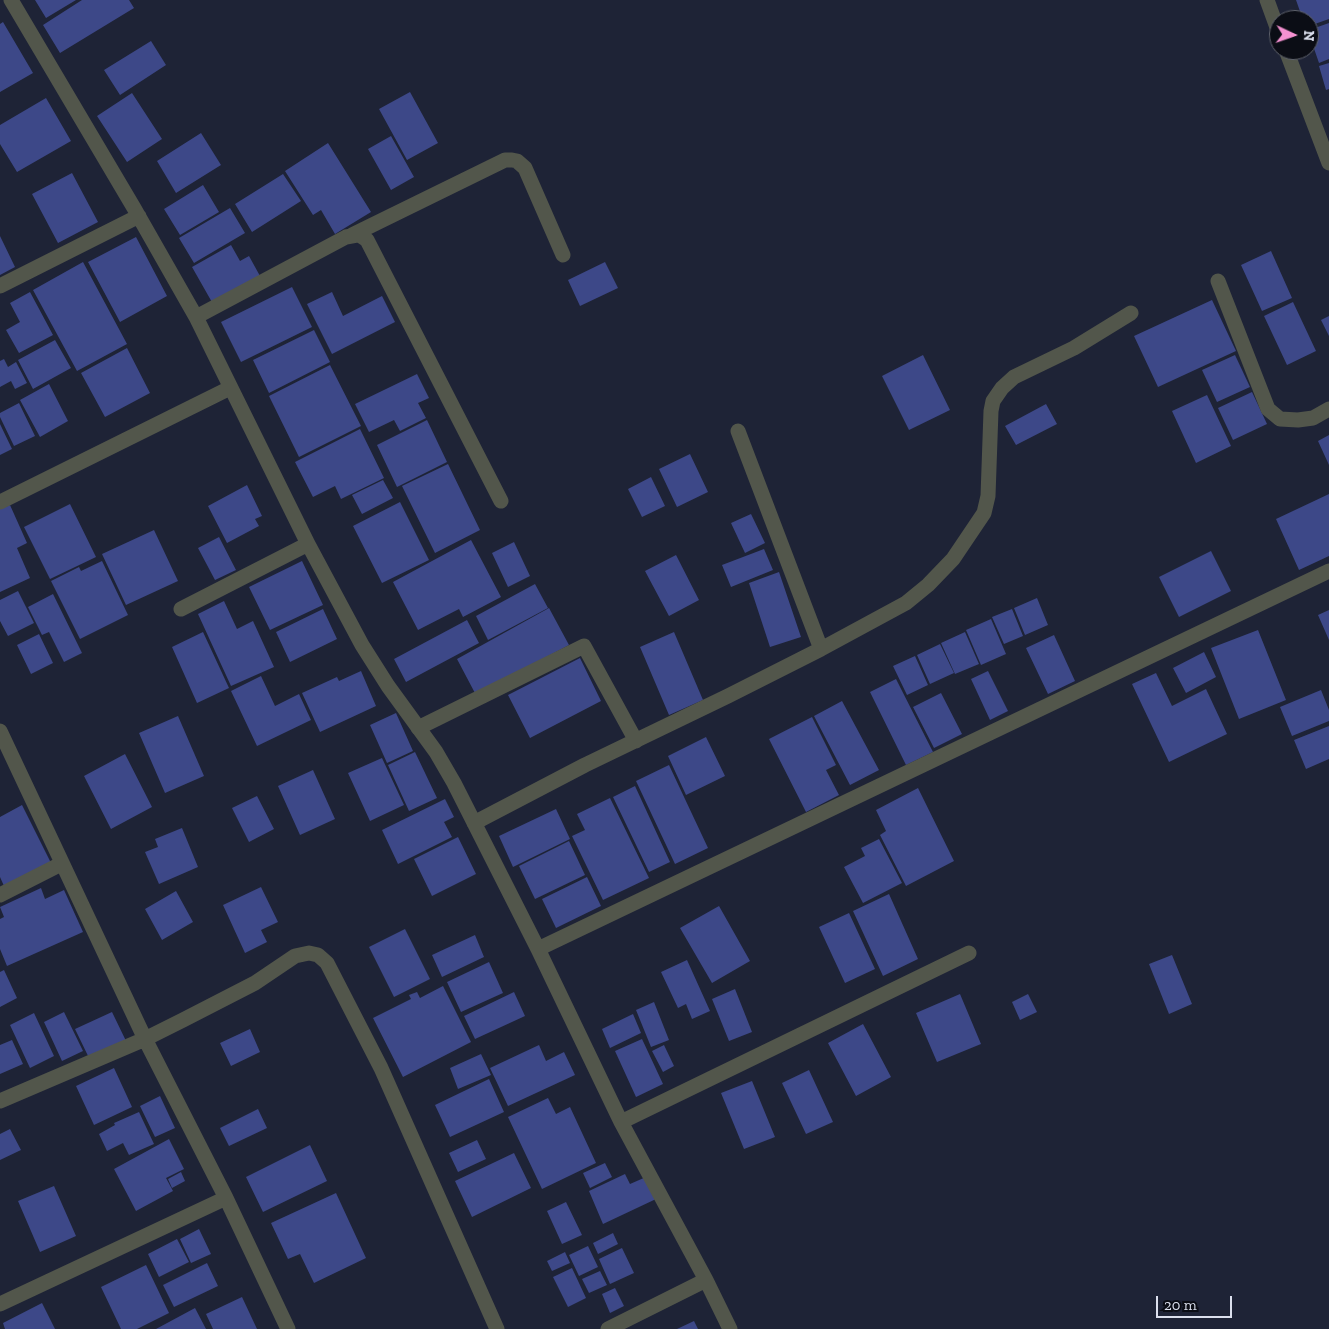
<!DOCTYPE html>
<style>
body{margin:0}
#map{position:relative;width:1329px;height:1329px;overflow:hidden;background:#1e2336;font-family:"Zilla Slab",serif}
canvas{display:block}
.north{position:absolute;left:1269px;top:10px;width:50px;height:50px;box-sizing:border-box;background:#0b0d15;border:1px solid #5e616b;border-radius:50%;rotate:93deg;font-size:14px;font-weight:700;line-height:20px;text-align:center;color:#dbdfed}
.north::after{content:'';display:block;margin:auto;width:18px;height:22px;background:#f591d1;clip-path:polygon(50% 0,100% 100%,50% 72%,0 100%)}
.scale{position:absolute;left:1156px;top:1296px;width:76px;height:22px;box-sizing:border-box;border:2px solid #dbdfed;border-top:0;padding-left:6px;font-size:15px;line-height:18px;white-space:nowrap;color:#dbdfed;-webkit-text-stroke:4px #0b0d15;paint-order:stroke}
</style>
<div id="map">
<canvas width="1329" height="1329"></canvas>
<div class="north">N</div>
<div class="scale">20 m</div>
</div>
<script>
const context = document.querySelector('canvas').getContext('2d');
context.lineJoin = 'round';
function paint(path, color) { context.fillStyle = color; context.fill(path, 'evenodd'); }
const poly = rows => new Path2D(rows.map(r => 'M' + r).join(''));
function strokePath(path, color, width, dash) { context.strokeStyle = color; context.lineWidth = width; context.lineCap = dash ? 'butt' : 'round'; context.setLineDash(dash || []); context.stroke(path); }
const building = poly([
 [35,0,76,0,46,18],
 [82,0,129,0,134,8,60,53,43,25],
 [1296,0,1329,0,1329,19,1309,26,1309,20,1303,20],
 [3,22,33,73,0,92,0,24],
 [1329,23,1329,59,1319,63,1309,34,1309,30],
 [151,41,166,65,120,95,104,70],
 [1329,63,1329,89,1326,90,1319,66],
 [410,92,438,143,407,160,379,109],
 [132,93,162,139,127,162,97,116],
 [46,98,71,141,17,172,0,144,0,125],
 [201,133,221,165,176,193,157,161],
 [391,136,414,177,391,190,368,149],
 [328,143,371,212,335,234,321,210,313,215,285,171],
 [72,173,98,222,58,243,32,194],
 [283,174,301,201,252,232,235,204],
 [203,185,219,212,180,235,164,209],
 [230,208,245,233,194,263,179,238],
 [0,236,15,267,0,275],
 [136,237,167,296,120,322,88,262],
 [231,245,240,261,249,256,260,276,213,304,192,267],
 [1271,251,1292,298,1262,311,1241,265],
 [83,262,127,344,77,371,33,290],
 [605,262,618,288,580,306,568,280],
 [292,287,312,327,241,362,221,322],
 [30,292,53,335,19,353,6,330,20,322,10,303],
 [332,292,343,316,382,296,395,322,332,354,307,304],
 [1212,300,1236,351,1158,387,1134,336],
 [1293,302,1316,351,1287,365,1264,316],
 [1329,316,1329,336,1321,320],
 [314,330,330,362,269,393,253,360],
 [55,340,71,368,33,389,18,360],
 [127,348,150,393,105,417,81,373],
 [923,355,950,410,909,430,882,376],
 [1235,355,1250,387,1217,402,1202,370],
 [4,359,8,367,16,362,27,383,15,389,11,381,0,387,0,361],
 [330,365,361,426,299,457,269,396],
 [417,374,429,398,418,403,426,418,400,431,394,420,369,432,355,404],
 [49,384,68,421,40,437,20,400],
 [1252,392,1267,424,1233,440,1218,408],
 [1207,395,1231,446,1196,463,1172,411],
 [19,403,35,436,14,446,0,417,0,413],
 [1046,404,1057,424,1016,445,1005,426],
 [427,420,447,462,397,487,377,445],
 [0,424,12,449,0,455],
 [360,429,384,478,341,499,335,486,313,497,295,462],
 [1329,435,1329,465,1318,441],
 [690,454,708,492,677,507,659,469],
 [448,464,480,530,435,553,402,486],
 [651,477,665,506,642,517,628,489],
 [383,480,393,498,362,514,352,495],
 [247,485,262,516,255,519,259,526,227,543,208,506],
 [1329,494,1329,556,1299,570,1276,519],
 [400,502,429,560,382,583,353,526],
 [70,504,96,557,50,579,24,527],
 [10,505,27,543,17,548,30,578,0,592,0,509],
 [751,514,765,543,745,553,731,523],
 [154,530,178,581,126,605,102,554],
 [219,537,236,570,215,580,198,548],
 [471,540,501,597,463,617,459,609,418,630,393,582],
 [514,542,530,576,508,587,492,553],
 [764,549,773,570,731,587,722,565],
 [1211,551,1231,591,1179,617,1159,577],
 [676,555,699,600,669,616,645,571],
 [102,561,128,615,80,639,51,581,79,567,81,571],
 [302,561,323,605,270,630,249,587],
 [779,572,801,637,770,647,749,583],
 [535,584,548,608,488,640,476,616],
 [18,591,34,623,8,636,0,621,0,600],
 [53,594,82,653,64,662,49,632,42,635,28,607],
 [1037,598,1048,625,1025,635,1014,608],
 [224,601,237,629,253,621,274,667,231,686,198,614],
 [549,608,569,645,476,695,457,659],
 [323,609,337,639,290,662,276,632],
 [1012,609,1023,636,1004,644,992,617],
 [1329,610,1329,640,1318,615],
 [991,619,1006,654,981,665,966,630],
 [467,620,479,643,406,682,394,659],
 [1258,630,1286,700,1239,719,1211,648],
 [203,632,229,688,197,703,172,647],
 [674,632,703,700,669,715,640,647],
 [965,632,979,664,955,674,941,643],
 [39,634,53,663,31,674,17,645],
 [1054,635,1075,681,1048,694,1026,648],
 [940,644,954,673,930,684,917,655],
 [1204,652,1216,677,1186,693,1173,668],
 [915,656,928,685,907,695,893,666],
 [580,658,601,701,530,738,508,695],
 [361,671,376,706,320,732,302,693,337,677,339,681],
 [988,671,1008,711,990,720,971,679],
 [1156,673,1172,706,1206,689,1227,734,1169,762,1132,684],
 [261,676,275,706,299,694,311,720,257,746,231,691],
 [896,679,933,752,906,765,870,692],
 [1321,690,1329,710,1329,721,1292,736,1280,707],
 [941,693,962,734,934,748,913,707],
 [842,701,879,770,850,785,814,716],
 [396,713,413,751,387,763,370,725],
 [178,716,204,776,165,793,139,733],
 [812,717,836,765,826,770,839,795,806,812,769,739],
 [1329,726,1329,759,1306,769,1294,740],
 [706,737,725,776,686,795,668,756],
 [415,752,437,798,409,811,388,765],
 [125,754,152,807,111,829,84,776],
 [382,758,404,805,370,821,348,773],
 [669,765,708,848,675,864,636,781],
 [313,770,335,819,300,835,278,786],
 [635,786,670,862,649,872,613,797],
 [918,788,954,861,906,886,880,835,886,831,876,810],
 [257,796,274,829,249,842,232,808],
 [610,798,649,878,603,900,572,836,585,830,577,814],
 [445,799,454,817,444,822,452,837,398,864,382,830],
 [22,805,51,863,4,886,0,877,0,817],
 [556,809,570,839,513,867,499,836],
 [182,828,198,867,159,884,145,852,158,847,155,839],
 [458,837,476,874,432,896,414,859],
 [879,839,902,883,863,903,844,867,865,856,861,848],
 [569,841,585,875,535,899,519,866],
 [587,877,601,906,556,928,542,899],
 [261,887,278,922,261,930,267,942,245,953,223,905],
 [41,888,45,899,64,890,83,932,7,966,0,949,0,919,4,917,0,907],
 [176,891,193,922,162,940,145,909],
 [889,894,918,959,883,976,853,911],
 [719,906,750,961,712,983,680,928],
 [849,913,875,969,845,983,819,927],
 [405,929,430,979,394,997,369,947],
 [475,935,484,957,442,977,432,955],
 [1172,955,1192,1004,1169,1014,1149,964],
 [687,960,710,1011,692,1019,686,1004,678,1008,661,972],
 [489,962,503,993,461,1012,447,982],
 [4,970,17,998,0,1007,0,972],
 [443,986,471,1042,403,1077,373,1018,411,999,409,995,417,992,420,998],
 [735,989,752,1032,729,1041,712,999],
 [514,992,525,1016,475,1039,464,1016],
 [960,994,981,1044,937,1062,916,1013],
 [1028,994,1037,1012,1020,1020,1012,1002],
 [654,1002,669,1040,651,1047,636,1010],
 [64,1012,83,1051,62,1061,44,1022],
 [112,1012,127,1043,90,1060,75,1029],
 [34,1013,54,1056,30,1068,10,1025],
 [633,1014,641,1033,610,1048,602,1029],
 [863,1024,891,1077,856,1096,828,1043],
 [250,1029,260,1052,231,1066,220,1043],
 [642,1039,663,1084,636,1097,615,1051],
 [12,1040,23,1064,0,1074,0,1045],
 [539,1045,546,1061,564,1052,575,1075,508,1106,490,1068],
 [664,1045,674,1066,663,1072,652,1051],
 [481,1054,491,1075,458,1089,450,1068],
 [114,1068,132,1107,94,1125,76,1086],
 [809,1070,833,1122,806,1134,782,1083],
 [489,1079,504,1112,450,1137,435,1105],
 [752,1081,775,1137,744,1149,721,1093],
 [160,1096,175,1128,155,1137,140,1106],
 [548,1098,556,1114,570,1107,596,1163,542,1189,508,1117],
 [258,1109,267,1128,229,1146,220,1128],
 [139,1112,154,1144,129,1155,123,1143,107,1151,99,1134,115,1125,114,1123],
 [10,1129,21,1150,0,1160,0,1134],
 [169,1139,184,1169,166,1178,173,1191,136,1211,114,1169],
 [477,1140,486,1159,458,1172,449,1153],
 [310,1145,327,1181,263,1212,246,1177],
 [514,1153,531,1188,472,1217,455,1181],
 [605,1163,612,1177,590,1188,583,1173],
 [181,1172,185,1181,172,1188,168,1179],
 [625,1174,630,1184,646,1177,656,1199,603,1224,589,1191],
 [54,1186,76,1236,40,1252,18,1201],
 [336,1193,366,1258,314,1283,300,1254,288,1259,271,1223],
 [566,1202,582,1235,562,1244,547,1211],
 [199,1229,211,1254,191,1263,180,1239],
 [613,1233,618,1244,598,1254,593,1243],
 [177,1239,189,1262,159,1277,148,1254],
 [588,1246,598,1267,579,1276,569,1255],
 [622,1248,634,1273,610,1284,599,1259],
 [565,1252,570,1263,552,1271,547,1261],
 [207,1263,218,1286,174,1307,163,1285],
 [146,1265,169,1313,137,1329,121,1329,101,1287],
 [572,1268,586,1298,568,1307,553,1277],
 [600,1271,607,1285,589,1293,582,1279],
 [615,1288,624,1306,610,1313,602,1294],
 [242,1297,257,1329,213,1329,206,1314],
 [42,1303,55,1329,5,1329,3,1323],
 [195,1308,206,1329,156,1329],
 [694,1321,698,1329,677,1329]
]);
const minor = poly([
 [11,0,134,208,196,317,308,544,362,645,388,686,436,752,454,783,538,949,621,1122,706,1280,730,1329],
 [1267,0,1279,33],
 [1286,50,1329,163],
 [352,235,505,160,512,160,517,161,525,168,563,255],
 [1218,281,1268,409,1280,419,1298,420,1313,418,1329,409],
 [0,286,139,216],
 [196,317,346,237,357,235,361,236,367,240,501,501],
 [738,431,821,649],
 [0,502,230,388],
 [181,609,308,544],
 [418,728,584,646,636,741],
 [0,731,145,1039,226,1198,288,1329],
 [474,823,585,765,728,696,821,649,906,603,928,585,953,559,984,513,988,496,991,411,993,401,1002,388,1014,377,1074,348,1131,313],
 [0,895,61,864],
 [538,949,1329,571],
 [0,1101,145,1039,183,1020,255,983,295,956,309,953,318,955,327,963,381,1068,497,1329],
 [621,1122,969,953],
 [0,1304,226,1198],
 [608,1329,706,1280]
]);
paint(building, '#3d4888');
strokePath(minor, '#52564b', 15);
</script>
